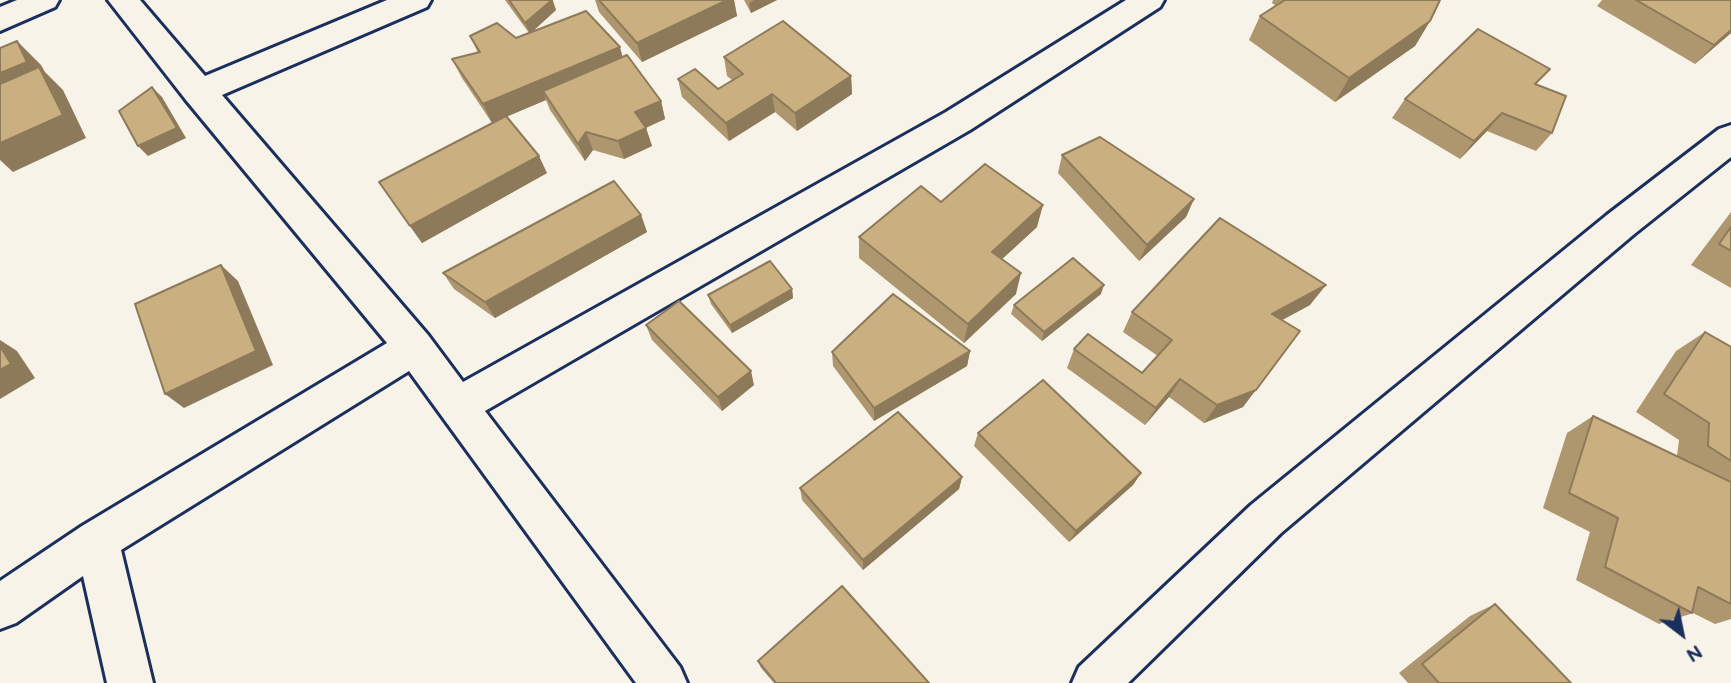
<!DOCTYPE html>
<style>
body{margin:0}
#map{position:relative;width:1731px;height:683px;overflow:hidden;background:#f7f3e8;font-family:"Balsamiq Sans",sans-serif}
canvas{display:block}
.north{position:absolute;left:1647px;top:599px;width:70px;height:70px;-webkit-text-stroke:5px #f7f3e8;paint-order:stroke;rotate:148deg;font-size:19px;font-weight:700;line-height:28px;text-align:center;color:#1b2f5e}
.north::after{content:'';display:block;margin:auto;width:24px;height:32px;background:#1b2f5e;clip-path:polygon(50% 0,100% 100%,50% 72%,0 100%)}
</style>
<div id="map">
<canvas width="1731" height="683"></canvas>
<div class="north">N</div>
</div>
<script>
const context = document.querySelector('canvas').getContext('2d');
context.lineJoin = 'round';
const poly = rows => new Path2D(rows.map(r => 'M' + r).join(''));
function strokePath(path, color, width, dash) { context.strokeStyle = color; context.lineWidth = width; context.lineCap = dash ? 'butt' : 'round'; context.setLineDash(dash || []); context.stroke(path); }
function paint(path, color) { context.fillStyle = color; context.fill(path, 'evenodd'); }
const minor = poly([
 [17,0,59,0,55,7,0,31,0,7,17,0],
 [108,0,140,0,205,76,387,0,431,0,427,7,222,95,428,335,463,382,946,112,1126,0,1164,0,1160,7,970,130,485,411,680,667,687,683,636,683,409,371,121,550,153,683,107,683,83,576,16,623,0,629,0,581,82,526,387,343,186,100,108,0],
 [1731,125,1731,157,1633,235,1281,533,1128,683,1072,683,1079,667,1251,505,1607,215,1719,129,1731,125]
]);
const wall = poly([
 [505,0,553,0,556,10,531,32,622,57,661,101,665,119,646,128,652,146,624,159,593,150,585,161,550,110,546,100,507,116,547,173,422,243,379,182,503,118,492,123,462,78,452,59,478,53,470,36,516,38,529,33],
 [595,0,734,0,737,16,642,62,599,12],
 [744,0,777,0,751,13],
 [1273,0,1440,0,1430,21,1415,46,1335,102,1249,40,1260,16,1276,6,1272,3],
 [1602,0,1731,0,1731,33,1695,64,1597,6],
 [724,57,851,76,852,94,797,131,775,112,729,141,682,97,678,79,718,89,732,80,727,76],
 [1537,85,1552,133,1536,151,1487,131,1460,159,1392,118,1405,99],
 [1062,155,1194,199,1186,217,1139,261,1058,173],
 [941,202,1037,227,1002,259,1016,294,964,343,859,258,859,237],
 [1731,212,1731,288,1691,265],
 [641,215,647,232,495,318,454,289,443,273],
 [792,289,793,298,732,333,711,304,708,295],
 [1101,294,1042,341,1011,314,1014,305],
 [1310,305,1282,320,1243,407,1204,423,1169,397,1145,425,1067,368,1074,349,1142,373,1158,356,1123,332,1132,312],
 [646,325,754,385,722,411,652,340],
 [1705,332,1731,347,1731,619,1715,624,1693,613,1659,624,1576,580,1590,532,1543,508,1567,433,1593,416,1677,456,1679,440,1636,412,1676,351],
 [970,351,967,366,874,421,833,366,832,352],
 [978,433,1141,473,1133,485,1069,542,974,446],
 [962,477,959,489,863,570,802,500,800,488],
 [1495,604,1571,683,1408,683,1399,673,1470,616],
 [758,661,929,683,774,683,761,668]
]);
const shadedWall = poly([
 [552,0,556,10,530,34,525,23],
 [727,0,734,0,737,16,642,62,637,43],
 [754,0,777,0,751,13,749,3],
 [1430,21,1415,46,1335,102,1349,78],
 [1731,30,1731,33,1695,64,1714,45],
 [17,41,41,65,45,72,63,90,86,138,13,172,0,160,0,73],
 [620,47,625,66,543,91,546,100,492,123,483,104],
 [851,76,852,94,797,131,795,113],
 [152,87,162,97,186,138,148,156,138,146],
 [772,94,775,112,729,141,726,123],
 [661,101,665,119,640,130,635,112],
 [1502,113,1487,131,1460,159,1474,141],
 [646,128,652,146,624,159,618,141],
 [586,132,593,150,585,161,578,144],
 [539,156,547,173,422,243,410,226],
 [1194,199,1186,217,1139,261,1147,245],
 [1043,205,1037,227,987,273,992,252],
 [641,215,647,232,495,318,485,302],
 [221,265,238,281,273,365,184,408,165,394],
 [1021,273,1016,294,964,343,968,324],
 [1104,285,1101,294,1042,341,1044,332],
 [1326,285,1310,305,1258,333,1272,314],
 [792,289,793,298,732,333,730,325],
 [0,340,17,351,35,378,0,399],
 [970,351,967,366,874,421,874,408],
 [751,371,754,385,722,411,718,397],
 [1180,379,1169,397,1145,425,1156,408],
 [1256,390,1243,407,1204,423,1217,405],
 [1141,473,1133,485,1069,542,1076,531],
 [962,477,959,489,863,570,863,560]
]);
const building = poly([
 [509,0,552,0,525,23,509,0],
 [599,0,727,0,637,43,599,0],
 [1285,0,1440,0,1430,21,1349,78,1260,16,1285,0],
 [1636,0,1731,0,1731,30,1714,45,1636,0],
 [586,11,620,47,483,104,452,59,480,52,470,36,497,23,516,38,586,11],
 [783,21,851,76,795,113,772,94,726,123,678,79,695,69,718,89,743,74,724,57,783,21],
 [1478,29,1550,69,1535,84,1566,96,1552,133,1502,113,1474,141,1405,99,1478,29],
 [17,41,27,62,0,73,0,48,17,41],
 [627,55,661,101,635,112,646,128,618,141,586,132,578,144,543,91,627,55],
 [39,67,63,115,0,143,0,84,39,67],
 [152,87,177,128,138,146,119,111,152,87],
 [506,116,539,156,410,226,379,182,506,116],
 [1100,137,1194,199,1147,245,1062,155,1100,137],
 [985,164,1043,205,992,252,1021,273,968,324,859,237,921,186,941,202,985,164],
 [614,181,641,215,485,302,443,273,614,181],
 [1220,218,1326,285,1272,314,1300,331,1256,390,1217,405,1180,379,1156,408,1074,349,1088,334,1142,373,1172,340,1132,312,1220,218],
 [1731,227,1731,251,1719,244,1731,227],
 [1073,258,1104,285,1044,332,1014,305,1073,258],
 [770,261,792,289,730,325,708,295,770,261],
 [221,265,256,351,165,394,135,304,221,265],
 [893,294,970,351,874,408,832,352,893,294],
 [679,301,751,371,718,397,646,325,679,301],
 [1705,332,1731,347,1731,461,1708,446,1709,423,1664,394,1705,332],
 [0,346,11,364,0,370,0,346],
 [1043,380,1141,473,1076,531,978,433,1043,380],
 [898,412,962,477,863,560,800,488,898,412],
 [1593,416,1731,482,1731,604,1698,587,1692,613,1605,567,1618,518,1569,493,1593,416],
 [842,586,929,683,776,683,758,661,842,586],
 [1495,604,1571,683,1439,683,1422,664,1495,604]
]);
strokePath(minor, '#1b2f5e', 6);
paint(minor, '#f7f3e8');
paint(wall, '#ae966e');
paint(shadedWall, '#8d7a5a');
paint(building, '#caaf80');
strokePath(building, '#8d7a5a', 2);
</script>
